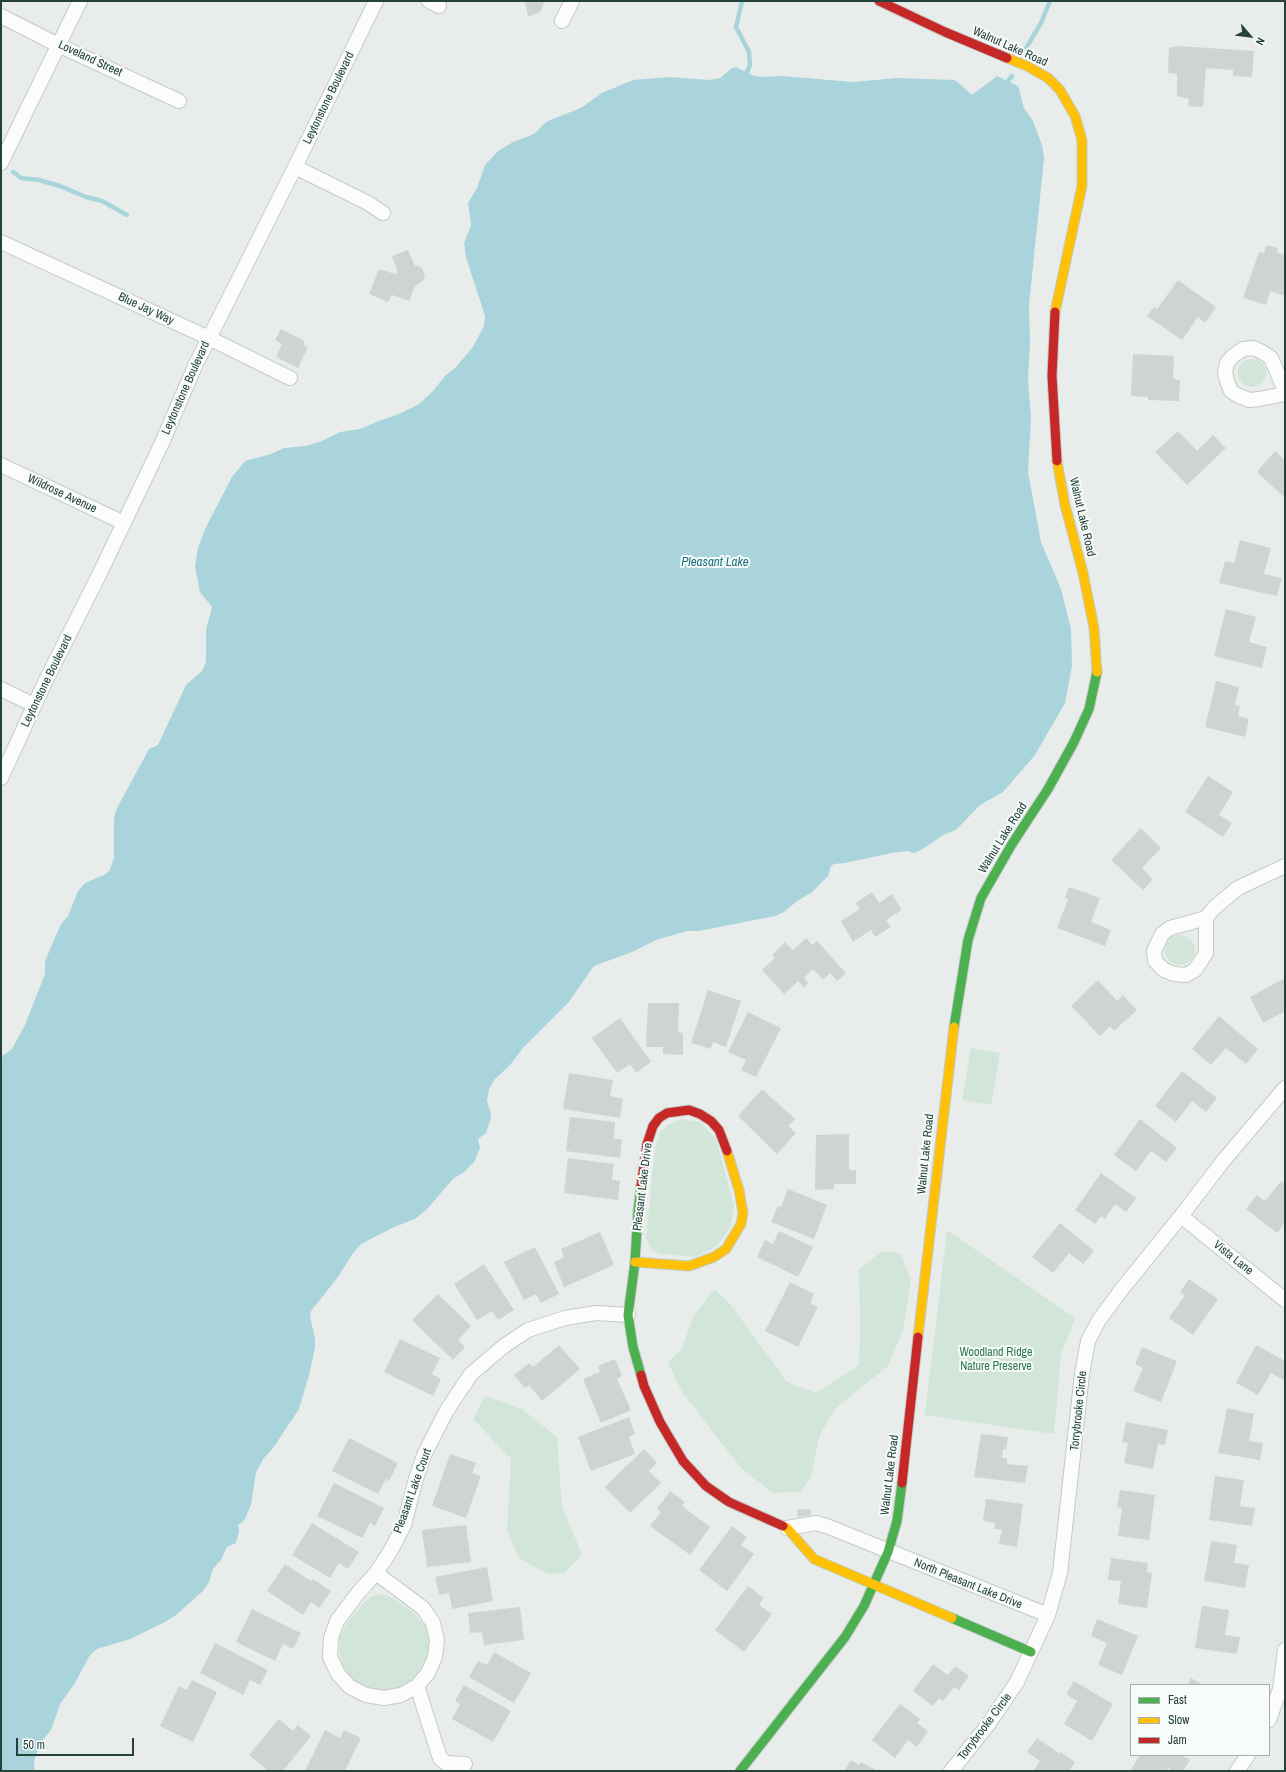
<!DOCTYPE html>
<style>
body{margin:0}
#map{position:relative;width:1286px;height:1772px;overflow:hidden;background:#e8edeb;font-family:"Archivo Narrow",sans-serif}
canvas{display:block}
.frame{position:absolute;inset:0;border:2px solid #24423a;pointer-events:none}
.legend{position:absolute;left:1130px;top:1684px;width:140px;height:72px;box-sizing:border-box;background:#f7fbf9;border:1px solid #a3b1ad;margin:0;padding:5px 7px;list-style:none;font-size:12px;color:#24423a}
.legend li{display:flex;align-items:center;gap:8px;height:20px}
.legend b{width:20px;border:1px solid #a3b1ad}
.north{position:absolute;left:1230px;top:16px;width:40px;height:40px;-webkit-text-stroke:3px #f7fbf9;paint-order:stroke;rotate:118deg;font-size:11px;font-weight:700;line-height:16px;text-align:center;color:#24423a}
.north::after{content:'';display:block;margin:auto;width:14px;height:18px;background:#24423a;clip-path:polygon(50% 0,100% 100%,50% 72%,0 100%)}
.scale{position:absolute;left:16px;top:1738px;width:118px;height:18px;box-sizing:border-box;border:2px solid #24423a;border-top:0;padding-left:5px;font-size:12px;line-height:14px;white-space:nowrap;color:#24423a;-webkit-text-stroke:3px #f7fbf9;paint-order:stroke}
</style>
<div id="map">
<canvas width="1286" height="1772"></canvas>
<div class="frame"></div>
<ul class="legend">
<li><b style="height:5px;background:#4caf50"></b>Fast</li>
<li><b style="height:5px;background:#ffc107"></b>Slow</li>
<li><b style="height:5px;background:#c62828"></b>Jam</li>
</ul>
<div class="north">N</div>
<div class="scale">50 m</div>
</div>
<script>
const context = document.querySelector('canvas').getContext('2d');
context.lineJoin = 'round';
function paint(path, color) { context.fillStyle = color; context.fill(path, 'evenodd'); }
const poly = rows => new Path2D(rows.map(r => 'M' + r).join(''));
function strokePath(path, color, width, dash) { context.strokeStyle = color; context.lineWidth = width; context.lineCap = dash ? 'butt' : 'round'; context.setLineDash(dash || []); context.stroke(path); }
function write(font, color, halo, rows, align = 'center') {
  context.font = font + ' "Archivo Narrow",sans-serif'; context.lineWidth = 4; context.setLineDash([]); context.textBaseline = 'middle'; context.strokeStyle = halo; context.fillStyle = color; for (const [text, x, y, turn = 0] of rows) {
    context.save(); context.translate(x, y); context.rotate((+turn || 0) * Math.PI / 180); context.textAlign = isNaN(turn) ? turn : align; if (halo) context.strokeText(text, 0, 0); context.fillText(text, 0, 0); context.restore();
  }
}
const green = poly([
 '1238 373a14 14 0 1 1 28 0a14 14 0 1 1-28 0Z',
 '1165 950a15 15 0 1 1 30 0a15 15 0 1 1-30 0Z',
 [971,1048,1000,1053,991,1105,962,1100],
 [682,1119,700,1122,716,1139,734,1205,731,1226,717,1246,696,1257,660,1254,653,1251,650,1248,646,1238,655,1148,660,1132,669,1124],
 [947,1230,1075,1318,1061,1355,1054,1434,925,1415],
 [883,1251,900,1253,911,1280,903,1331,888,1366,837,1407,820,1434,811,1477,800,1492,773,1493,742,1469,716,1436,682,1392,668,1363,682,1348,694,1315,715,1289,731,1305,787,1382,816,1393,859,1365,860,1329,859,1269],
 [485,1396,522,1409,557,1437,562,1507,582,1554,565,1573,548,1574,519,1558,507,1531,511,1459,473,1419],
 [380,1594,389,1596,414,1613,426,1627,429,1645,428,1662,412,1683,395,1691,369,1690,360,1686,351,1678,343,1667,339,1652,340,1637,346,1624,363,1603,372,1596]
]);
const water = poly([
 [736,67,754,76,762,77,782,76,853,82,897,78,955,80,972,95,997,76,1018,86,1024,108,1033,121,1042,145,1044,158,1029,305,1030,342,1028,379,1031,418,1028,472,1041,542,1061,589,1071,629,1072,666,1065,703,1035,755,1003,792,980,805,956,830,945,834,921,850,914,853,908,851,891,853,845,863,834,864,831,866,828,876,812,892,796,902,784,912,775,916,699,931,687,931,656,940,632,952,594,966,568,1003,523,1048,510,1065,494,1080,489,1089,487,1101,491,1114,490,1121,486,1133,478,1139,480,1148,474,1162,464,1172,453,1179,427,1209,415,1219,392,1228,361,1244,353,1253,338,1277,311,1311,310,1317,315,1338,315,1348,309,1375,299,1409,273,1448,264,1458,256,1472,251,1505,244,1521,238,1525,239,1531,236,1543,227,1547,221,1560,213,1569,209,1582,203,1591,176,1615,165,1622,130,1639,97,1649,90,1655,75,1683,60,1704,51,1730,40,1743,34,1762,35,1771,1,1771,1,1057,12,1049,25,1025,45,974,45,961,61,924,68,916,78,891,85,883,106,874,110,870,114,857,114,818,116,810,149,749,158,745,186,685,202,671,206,662,206,630,212,607,200,592,195,567,198,548,206,527,232,477,245,461,271,454,284,448,306,446,322,441,340,432,360,429,379,421,399,414,419,404,432,392,446,375,455,368,473,347,484,326,485,316,466,257,464,243,471,225,468,203,477,188,485,165,498,151,513,142,534,134,544,124,550,120,581,108,602,93,633,80,669,77,709,80,720,78,732,68]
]);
const stream = poly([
 [742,1,736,27,749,52,750,65,747,72],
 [1025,50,1041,23,1050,1],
 [1008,81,1012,76],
 [13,172,21,178,39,180,60,186,86,197,102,201,127,215]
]);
const building = poly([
 [525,1,548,1,544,3,540,12,528,17],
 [1178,46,1254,51,1252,77,1233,76,1233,70,1206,68,1203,107,1188,106,1189,99,1177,96,1177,74,1168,73,1169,48],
 [1266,245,1278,248,1277,252,1285,255,1285,296,1270,291,1266,305,1243,298,1259,252,1264,253],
 [408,250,415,266,418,266,422,268,425,276,422,282,415,286,409,301,392,295,388,302,369,294,379,269,395,274,398,272,392,256],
 [1178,280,1216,307,1205,323,1198,317,1182,340,1147,316,1154,307,1157,309],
 [281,329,305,341,303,345,308,347,298,368,276,357,282,344,275,340],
 [1133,354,1174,356,1173,379,1180,380,1179,401,1148,400,1148,397,1131,396],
 [1178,431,1197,451,1213,435,1226,448,1187,485,1155,452],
 [1275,451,1285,460,1285,498,1257,472],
 [1240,540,1271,548,1264,574,1282,578,1277,596,1219,583,1225,561,1234,563],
 [1226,609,1256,617,1249,642,1267,647,1262,668,1214,656],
 [1216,681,1239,687,1235,705,1240,706,1238,716,1249,719,1245,737,1205,727],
 [1208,776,1233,792,1219,815,1232,823,1223,837,1185,812],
 [1141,828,1161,848,1142,868,1153,879,1143,890,1111,860],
 [1069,887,1100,898,1091,922,1111,930,1105,946,1057,928,1068,899,1065,898],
 [872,892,879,903,892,894,902,910,886,920,891,927,875,937,871,930,853,942,841,921,860,909,856,903],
 [806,938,812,945,817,941,846,973,837,981,830,973,823,980,813,969,804,978,808,983,804,988,798,981,784,994,762,970,775,958,772,955,785,942,793,950],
 [1285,978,1285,1011,1263,1023,1250,997],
 [1098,980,1117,1001,1123,995,1137,1010,1114,1031,1110,1026,1100,1036,1071,1006],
 [708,990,741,1001,726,1047,713,1042,711,1049,691,1043],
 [648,1003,679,1003,678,1032,683,1033,683,1055,663,1054,663,1047,646,1047],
 [748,1012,781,1028,756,1077,741,1070,746,1060,728,1052],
 [1219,1016,1258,1049,1246,1064,1226,1048,1211,1065,1192,1049],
 [620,1018,651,1062,636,1073,630,1064,617,1073,592,1038],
 [1182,1071,1217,1098,1206,1112,1192,1101,1176,1122,1155,1106],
 [569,1073,613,1080,610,1096,623,1099,620,1118,563,1109],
 [762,1089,795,1119,788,1126,796,1133,777,1154,738,1116],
 [570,1117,615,1122,614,1139,622,1139,620,1158,566,1151],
 [1140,1119,1177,1148,1166,1162,1151,1151,1136,1171,1114,1155],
 [849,1134,849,1170,856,1170,856,1184,834,1184,834,1189,815,1190,816,1135],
 [568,1158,614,1164,612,1180,620,1181,618,1200,564,1193],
 [1101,1173,1136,1198,1126,1212,1115,1204,1105,1219,1101,1216,1095,1224,1075,1210],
 [1281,1181,1285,1184,1285,1223,1277,1233,1246,1209,1257,1195,1265,1201],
 [788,1189,827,1205,814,1239,771,1222,778,1206,781,1207],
 [1060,1223,1094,1251,1083,1264,1069,1253,1053,1273,1032,1257],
 [779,1231,813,1247,798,1277,757,1257,765,1240,773,1244],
 [600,1232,614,1265,564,1287,554,1262,564,1258,561,1249],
 [535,1247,559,1294,541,1303,536,1294,524,1300,504,1262],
 [484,1264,514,1310,498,1320,492,1311,477,1320,454,1284],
 [1189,1279,1218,1299,1193,1335,1169,1318,1185,1295,1180,1292],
 [790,1282,814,1294,810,1303,818,1307,798,1347,765,1331],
 [438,1294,471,1326,458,1340,465,1347,453,1360,412,1320],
 [400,1339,440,1358,432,1374,441,1379,433,1396,384,1372],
 [559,1345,580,1369,542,1401,529,1385,525,1388,514,1375,529,1363,533,1367],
 [1256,1345,1285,1361,1285,1381,1271,1373,1258,1395,1236,1383],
 [1142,1347,1177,1361,1161,1402,1133,1391,1143,1368,1135,1364],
 [615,1359,622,1376,617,1379,631,1410,601,1423,583,1379,600,1372,598,1366],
 [1227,1408,1254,1414,1249,1441,1263,1443,1260,1460,1218,1453],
 [629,1417,635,1434,629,1437,635,1454,591,1471,578,1437],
 [1126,1422,1168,1430,1165,1445,1158,1444,1153,1469,1124,1463,1128,1443,1122,1442],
 [981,1434,1008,1437,1006,1450,1003,1449,1002,1458,1007,1458,1007,1464,1028,1466,1025,1483,974,1477],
 [349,1438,398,1463,389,1481,386,1479,378,1494,332,1471],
 [644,1449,657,1463,649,1471,661,1483,630,1513,605,1487],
 [450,1454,476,1463,472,1473,481,1476,466,1518,432,1506],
 [1215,1476,1244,1480,1240,1506,1255,1508,1252,1526,1209,1520],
 [334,1483,384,1508,375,1526,370,1523,362,1538,317,1516],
 [1120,1490,1155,1495,1149,1540,1118,1536,1122,1508,1117,1507],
 [670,1491,685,1502,682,1506,710,1527,690,1555,650,1526,661,1512,657,1509],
 [986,1499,1023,1504,1017,1547,999,1544,1002,1530,994,1529,995,1523,983,1521],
 [810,1509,811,1515,798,1517,797,1510],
 [312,1523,359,1552,348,1569,339,1563,330,1578,292,1555],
 [466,1525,471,1562,427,1567,422,1530],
 [732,1526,747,1537,741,1545,754,1554,727,1591,699,1570],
 [1211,1541,1237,1545,1234,1563,1249,1565,1245,1588,1204,1581],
 [1111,1558,1148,1563,1147,1572,1152,1573,1147,1608,1118,1604,1121,1581,1108,1580],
 [285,1564,311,1581,313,1579,331,1591,319,1608,311,1602,303,1615,267,1591],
 [487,1567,493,1601,452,1609,449,1593,439,1595,435,1577],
 [748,1586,764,1598,759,1605,772,1614,744,1652,715,1630],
 [1202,1606,1229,1610,1225,1635,1240,1637,1237,1654,1195,1648],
 [520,1607,524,1640,484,1645,482,1632,470,1633,468,1613],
 [252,1609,301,1633,293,1649,283,1644,275,1661,236,1642],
 [1097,1619,1138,1636,1122,1675,1098,1665,1107,1643,1091,1636],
 [215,1643,268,1670,260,1685,250,1680,243,1695,200,1673],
 [494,1652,531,1673,514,1703,469,1677,478,1661,487,1665],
 [933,1664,948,1675,955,1666,969,1676,959,1690,954,1687,943,1701,939,1698,933,1706,913,1691],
 [1191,1678,1203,1685,1187,1685],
 [192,1680,217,1692,193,1742,160,1726,179,1686,187,1690],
 [1074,1681,1113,1704,1092,1741,1064,1724,1077,1701,1066,1694],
 [464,1685,511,1711,493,1742,452,1719,460,1704,455,1701],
 [900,1704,920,1719,917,1723,928,1731,917,1747,908,1740,895,1758,872,1740],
 [279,1719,293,1731,298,1725,311,1736,283,1771,268,1771,249,1755],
 [325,1730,340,1738,344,1730,361,1738,345,1771,305,1771],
 [1037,1738,1060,1754,1061,1752,1075,1762,1069,1771,1033,1771,1040,1761,1027,1752],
 [1140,1755,1182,1755,1190,1760,1183,1771,1173,1771,1168,1768,1166,1771,1130,1771],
 [851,1760,859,1765,861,1762,878,1771,844,1771]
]);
const street = poly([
 [429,1,439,6],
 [1,16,58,45,179,101],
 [562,21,572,1],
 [1,163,80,1],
 [295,167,368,203,383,213],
 [1,242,209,338,290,378],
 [1285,391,1271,358,1262,352,1254,348,1243,349,1233,356,1227,363,1225,373,1227,381,1231,391,1237,395,1249,400,1259,399,1285,394],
 [1,465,124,523],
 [1,689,34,705],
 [1,778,46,680,100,573,161,445,195,366,295,167,376,1],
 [1206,918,1206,953,1195,970,1186,975,1174,974,1164,970,1155,961,1154,951,1162,934,1170,928,1206,918,1214,908,1238,888,1285,866],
 [1181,1216,1285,1300],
 [787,1528,816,1523,829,1527,1048,1615],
 [376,1573,391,1550,404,1525,415,1482,424,1455,447,1410,471,1374,504,1346,528,1330,565,1318,596,1313,628,1315],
 [376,1573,423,1608,433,1623,437,1640,435,1657,428,1673,417,1686,401,1695,384,1698,366,1695,350,1687,338,1674,330,1657,331,1638,337,1621,358,1593,376,1573],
 [417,1686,440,1758,446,1763,465,1764],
 [1269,1720,1280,1689,1285,1650],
 [951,1771,987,1726,1017,1682,1048,1615,1060,1573,1082,1374,1088,1341,1099,1320,1122,1289,1181,1216,1224,1160,1285,1088],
 [1237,1771,1248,1755]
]);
const fast = poly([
 [954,1027,968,940,981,898,1012,844,1048,789,1074,742,1089,709,1097,672],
 [641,1375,633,1347,628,1315,635,1262,638,1211,641,1186],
 [952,1618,1031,1652],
 [740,1771,845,1637,864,1606,888,1552,897,1521,902,1483]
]);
const slow = poly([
 [1007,58,1027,66,1048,78,1060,90,1075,116,1082,140,1082,186,1055,312],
 [1057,461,1065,505,1083,573,1094,628,1097,672],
 [635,1262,689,1266,714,1257,726,1249,741,1224,743,1213,739,1190,727,1151],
 [918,1337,954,1027],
 [783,1526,787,1528,814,1559,952,1618]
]);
const jam = poly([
 [879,1,945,32,1007,58],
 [1055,312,1052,376,1057,461],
 [641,1186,647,1144,653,1126,659,1118,667,1113,689,1110,700,1114,711,1121,719,1130,727,1151],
 [641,1375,644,1386,660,1422,683,1461,706,1486,729,1502,783,1526],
 [902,1483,918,1337]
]);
const streetNames = [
 ["Walnut Lake Road",1010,47,24],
 ["Loveland Street",90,59,25],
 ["Leytonstone Boulevard",329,98,-64],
 ["Blue Jay Way",146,309,25],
 ["Leytonstone Boulevard",186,388,-66],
 ["Wildrose Avenue",62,494,25],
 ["Walnut Lake Road",1082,517,77],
 ["Leytonstone Boulevard",47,681,-64],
 ["Walnut Lake Road",1003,838,-58],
 ["Walnut Lake Road",926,1154,-84],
 ["Pleasant Lake Drive",643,1187,-83],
 ["Vista Lane",1233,1258,39],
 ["Torrybrooke Circle",1079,1411,-84],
 ["Walnut Lake Road",890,1475,-83],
 ["Pleasant Lake Court",413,1491,-70],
 ["North Pleasant Lake Drive",968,1584,22],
 ["Torrybrooke Circle",985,1727,-53]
];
const parkNames = [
 ["Woodland Ridge",996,1353],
 ["Nature Preserve",996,1367]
];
const waterNames = [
 ["Pleasant Lake",715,563]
];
paint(green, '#d1e6d8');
paint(water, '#a9d4db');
strokePath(stream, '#a9d4db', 4.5);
paint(building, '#cfd4d2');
strokePath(street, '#c5cac8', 16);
strokePath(fast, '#c3cbc8', 11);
strokePath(slow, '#c3cbc8', 11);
strokePath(jam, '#c3cbc8', 11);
strokePath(street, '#fcfcfc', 14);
strokePath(fast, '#4caf50', 9);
strokePath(slow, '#ffc107', 9);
strokePath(jam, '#c62828', 9);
write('12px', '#24423a', '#f7fbf9', streetNames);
write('12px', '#2d7a4b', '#f7fbf9', parkNames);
write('italic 13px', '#1c6f80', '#f7fbf9', waterNames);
</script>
